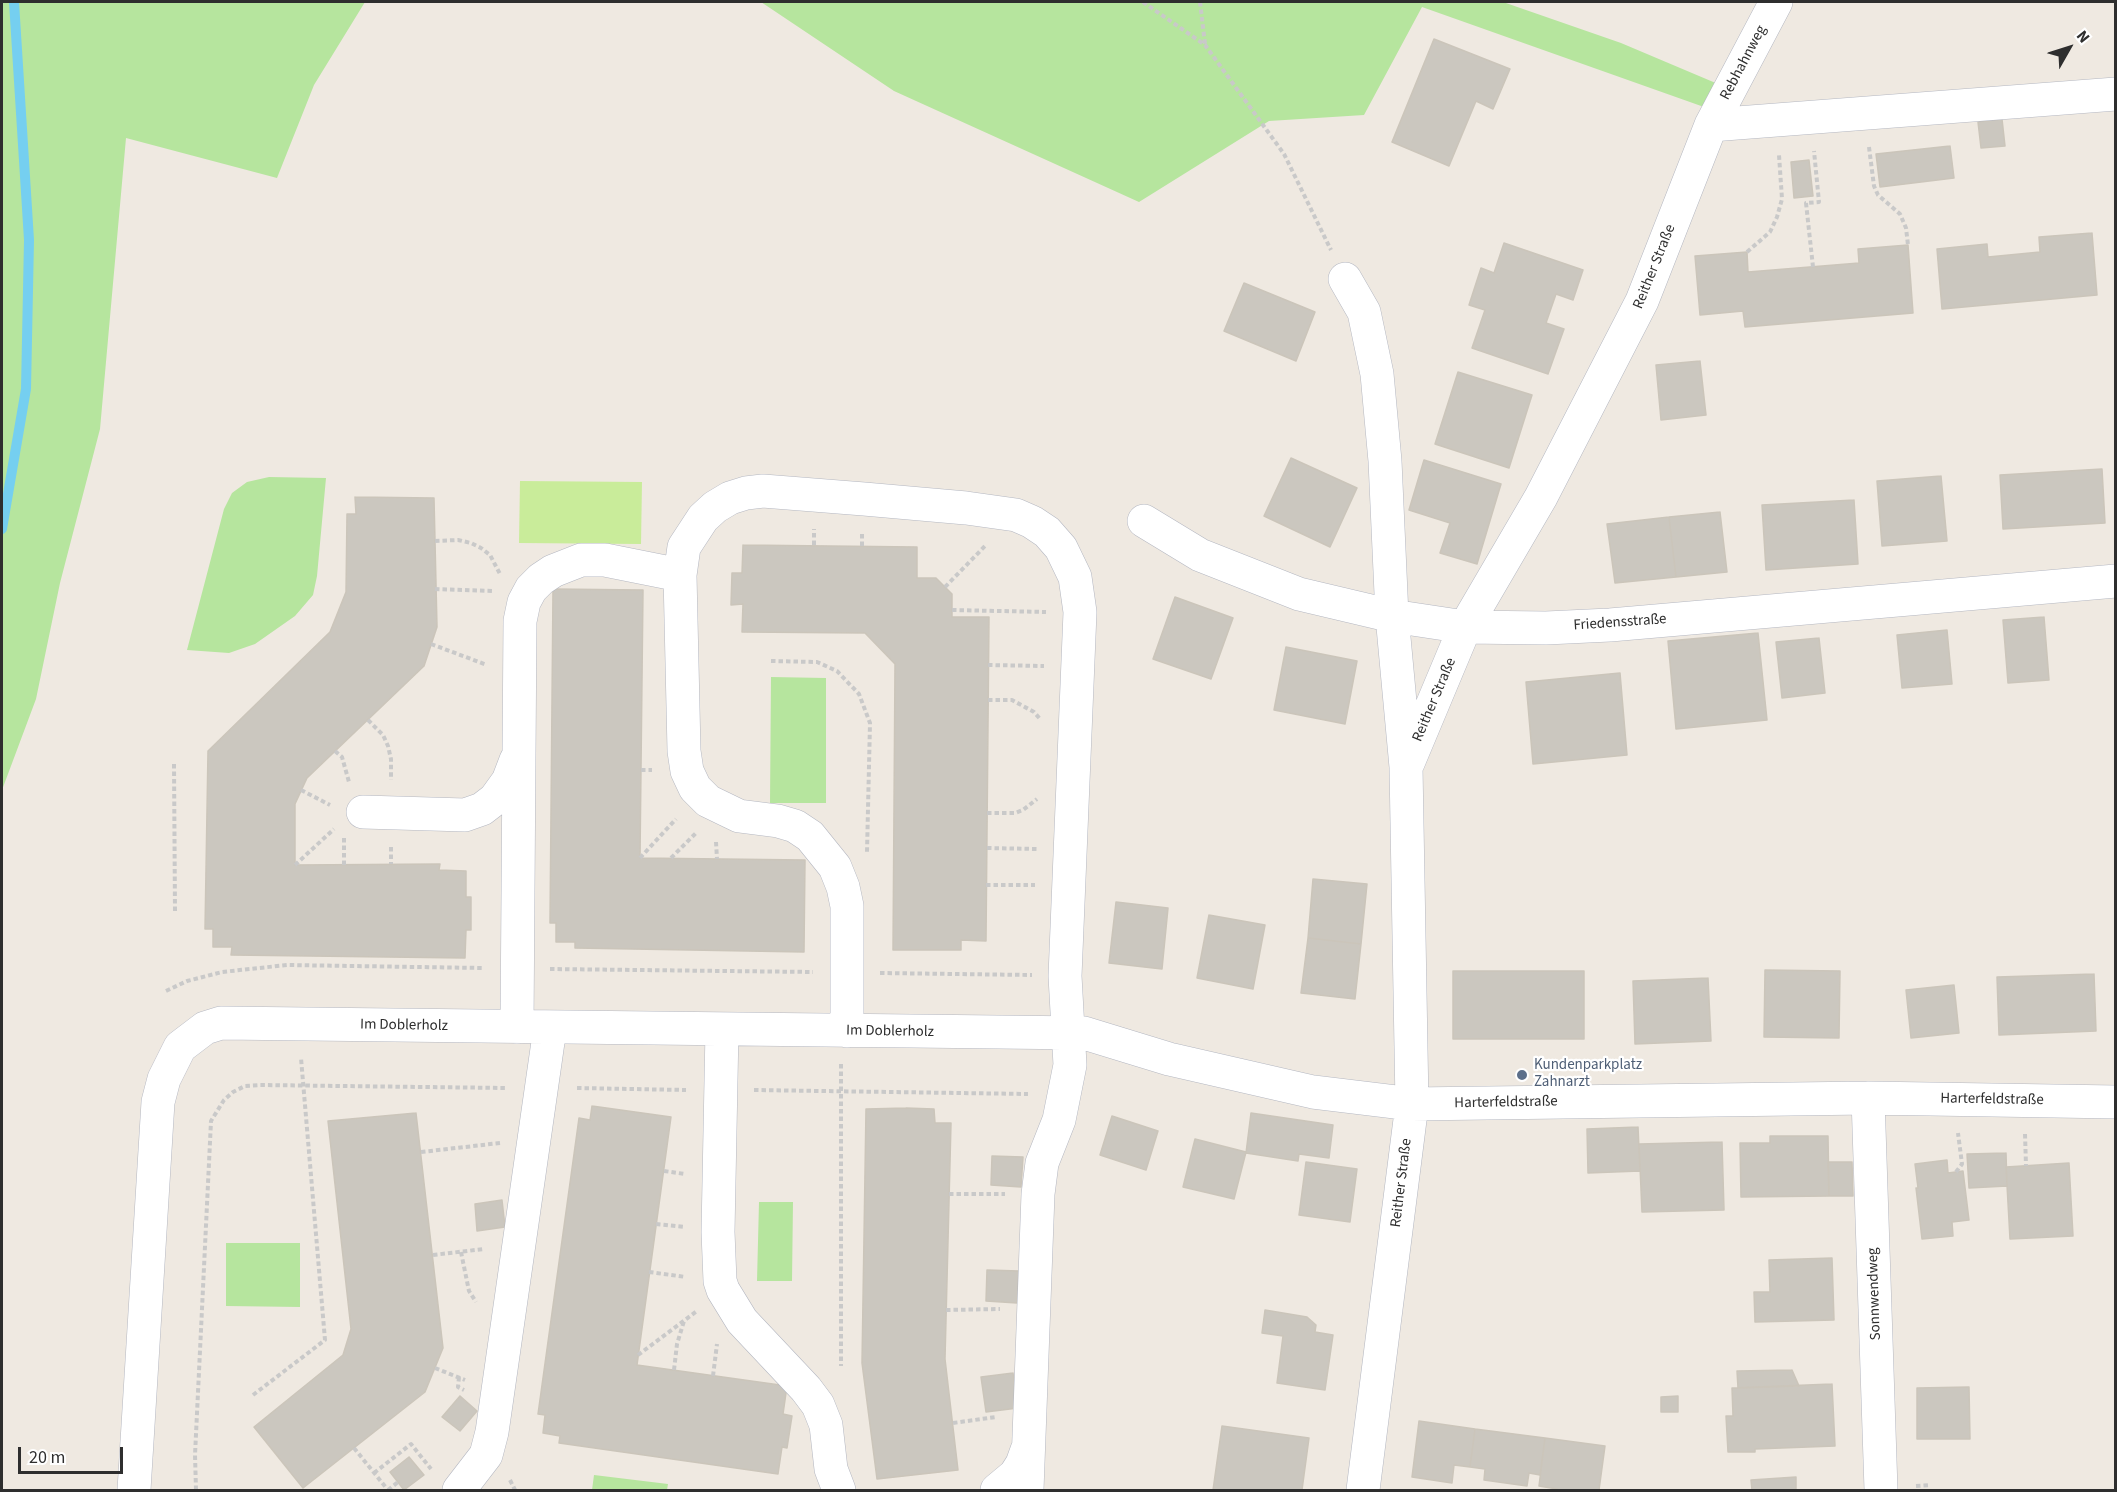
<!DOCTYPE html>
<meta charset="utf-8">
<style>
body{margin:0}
#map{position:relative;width:2117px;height:1492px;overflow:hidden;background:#efe9e1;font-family:"Source Sans 3",sans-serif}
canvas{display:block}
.frame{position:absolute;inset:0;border:3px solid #2e2e2e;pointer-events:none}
.north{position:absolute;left:2039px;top:18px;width:60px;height:60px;-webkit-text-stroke:4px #fff;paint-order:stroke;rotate:51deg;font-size:16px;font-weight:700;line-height:24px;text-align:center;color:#2e2e2e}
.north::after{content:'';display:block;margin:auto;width:21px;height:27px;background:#2e2e2e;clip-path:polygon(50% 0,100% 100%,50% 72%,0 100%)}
.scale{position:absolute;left:18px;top:1447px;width:105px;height:27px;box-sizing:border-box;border:3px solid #2e2e2e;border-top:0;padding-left:8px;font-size:18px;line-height:21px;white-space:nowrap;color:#2e2e2e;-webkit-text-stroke:4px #fff;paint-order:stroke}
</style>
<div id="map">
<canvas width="2117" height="1492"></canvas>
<div class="frame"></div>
<div class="north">N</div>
<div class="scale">20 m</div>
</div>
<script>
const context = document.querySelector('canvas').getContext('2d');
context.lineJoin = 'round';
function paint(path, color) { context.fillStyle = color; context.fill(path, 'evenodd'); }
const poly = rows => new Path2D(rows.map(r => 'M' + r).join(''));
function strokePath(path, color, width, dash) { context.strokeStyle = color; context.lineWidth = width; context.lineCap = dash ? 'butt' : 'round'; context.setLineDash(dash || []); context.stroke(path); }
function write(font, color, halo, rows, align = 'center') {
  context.font = font + ' "Source Sans 3",sans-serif'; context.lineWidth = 4.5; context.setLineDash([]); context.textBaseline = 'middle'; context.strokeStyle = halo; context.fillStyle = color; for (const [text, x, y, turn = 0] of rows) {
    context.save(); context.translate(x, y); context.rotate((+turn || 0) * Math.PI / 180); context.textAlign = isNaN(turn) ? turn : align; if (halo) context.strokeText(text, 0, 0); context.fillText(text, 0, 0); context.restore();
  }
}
const green = poly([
 [2,2,365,2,314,85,277,178,126,138,100,429,60,583,36,699,2,790],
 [761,2,1503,2,1621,43,1718,84,1704,107,1422,7,1364,115,1269,121,1139,202,894,91],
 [269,477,326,478,317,576,313,595,295,616,255,644,229,653,187,650,224,509,232,493,247,482],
 [771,677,826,678,826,803,770,803],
 [759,1202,793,1202,792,1281,757,1281],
 [226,1243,300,1243,300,1307,226,1306],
 [594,1475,668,1484,667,1490,592,1490]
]);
const pitch = poly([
 [520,481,642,482,641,544,519,543]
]);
const stream = poly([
 [2,529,26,389,29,240,14,2]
]);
const building = poly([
 [1434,39,1510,69,1493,109,1476,101,1449,166,1392,142,1434,39],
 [2002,119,2005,146,1981,148,1978,122,2002,119],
 [1950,146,1954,178,1880,187,1876,154,1950,146],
 [1809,160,1813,196,1794,198,1791,162,1809,160],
 [2092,233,2097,295,1942,309,1937,249,1987,244,1988,257,2040,252,2039,237,2092,233],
 [1504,243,1583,270,1573,300,1556,294,1546,323,1564,329,1548,374,1472,348,1485,310,1469,305,1481,268,1494,273,1504,243],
 [1908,245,1913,313,1745,327,1743,311,1700,315,1695,256,1747,252,1748,272,1859,263,1858,249,1908,245],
 [1244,283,1315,312,1296,361,1224,331,1244,283],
 [1700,361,1706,415,1661,420,1656,365,1700,361],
 [1458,372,1532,395,1509,468,1435,444,1458,372],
 [1291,458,1357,488,1330,547,1264,516,1291,458],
 [1424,460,1501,484,1477,564,1440,553,1450,523,1409,510,1424,460],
 [2102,469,2105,523,2003,529,2000,475,2102,469],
 [1941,476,1947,541,1882,546,1877,481,1941,476],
 [355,497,434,498,437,627,424,666,307,778,295,804,295,865,440,864,439,870,466,871,466,897,471,897,471,930,466,930,465,958,231,955,232,947,213,947,213,929,205,929,208,751,330,632,346,592,347,514,356,514,355,497],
 [1854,500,1858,564,1766,570,1762,505,1854,500],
 [1720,512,1727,572,1676,577,1669,517,1720,512],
 [1669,517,1676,577,1615,583,1607,524,1669,517],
 [743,545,917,547,917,578,936,578,952,594,952,617,989,617,986,941,961,940,961,950,893,950,895,664,865,633,742,632,743,604,731,605,732,573,742,573,743,545],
 [553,589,643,590,640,858,805,860,804,952,575,948,575,942,556,942,556,923,550,923,553,589],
 [1175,597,1233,618,1211,679,1153,659,1175,597],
 [2044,617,2049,680,2008,683,2003,620,2044,617],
 [1947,630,1952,684,1902,688,1897,635,1947,630],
 [1758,633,1767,720,1676,729,1668,641,1758,633],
 [1819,638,1825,693,1782,698,1776,642,1819,638],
 [1286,647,1357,661,1345,724,1274,710,1286,647],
 [1620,673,1627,755,1533,764,1526,682,1620,673],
 [1313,879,1367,884,1361,944,1308,938,1313,879],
 [1116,902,1168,908,1162,969,1109,963,1116,902],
 [1209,915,1265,925,1253,989,1197,978,1209,915],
 [1308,938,1361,944,1355,999,1301,993,1308,938],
 [1765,970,1840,971,1839,1038,1764,1037,1765,970],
 [1453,971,1584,971,1584,1039,1453,1039,1453,971],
 [2094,974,2096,1031,1999,1035,1997,977,2094,974],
 [1708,978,1711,1041,1635,1044,1633,981,1708,978],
 [1954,985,1959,1033,1911,1038,1906,990,1954,985],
 [592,1106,671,1117,637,1365,787,1386,783,1414,792,1416,787,1448,782,1447,778,1474,559,1443,560,1436,543,1433,545,1415,538,1414,579,1118,590,1120,592,1106],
 [906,1108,934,1109,935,1123,951,1123,945,1359,958,1470,877,1479,862,1363,866,1109,906,1108],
 [416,1113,443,1348,425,1392,303,1488,254,1427,343,1355,351,1329,328,1121,416,1113],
 [1251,1113,1333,1125,1329,1158,1299,1154,1298,1161,1246,1153,1251,1113],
 [1112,1116,1158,1131,1146,1170,1100,1155,1112,1116],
 [1638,1127,1640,1171,1588,1173,1587,1129,1638,1127],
 [1770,1136,1828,1136,1829,1196,1741,1197,1740,1143,1770,1143,1770,1136],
 [1195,1139,1246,1152,1234,1199,1183,1187,1195,1139],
 [1722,1142,1724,1210,1642,1212,1639,1144,1722,1142],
 [2006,1153,2007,1186,1969,1188,1967,1154,2006,1153],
 [992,1156,1023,1157,1021,1187,991,1185,992,1156],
 [1947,1160,1948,1173,1963,1171,1969,1220,1952,1222,1953,1236,1922,1239,1916,1188,1918,1188,1915,1164,1947,1160],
 [1306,1162,1357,1169,1350,1222,1299,1215,1306,1162],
 [1828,1162,1852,1162,1853,1196,1829,1196,1828,1162],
 [2069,1163,2073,1236,2010,1239,2006,1167,2069,1163],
 [502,1200,505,1227,477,1231,475,1204,502,1200],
 [1832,1258,1834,1320,1755,1322,1754,1292,1770,1292,1769,1260,1832,1258],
 [987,1270,1019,1271,1017,1303,986,1301,987,1270],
 [1265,1310,1307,1317,1316,1325,1315,1332,1333,1335,1325,1390,1277,1383,1283,1336,1262,1333,1265,1310],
 [1792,1370,1799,1386,1738,1388,1737,1371,1792,1370],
 [1013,1373,1018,1408,986,1412,981,1377,1013,1373],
 [1832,1384,1835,1446,1755,1449,1755,1452,1728,1452,1726,1416,1733,1416,1732,1388,1832,1384],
 [1969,1387,1970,1439,1917,1439,1917,1388,1969,1387],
 [460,1396,477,1411,460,1431,442,1417,460,1396],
 [1678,1396,1678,1412,1661,1412,1661,1397,1678,1396],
 [1419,1421,1475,1429,1470,1467,1454,1465,1452,1483,1412,1477,1419,1421],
 [1222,1426,1309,1438,1302,1490,1213,1490,1222,1426],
 [1475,1429,1545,1438,1540,1475,1529,1473,1527,1486,1484,1480,1485,1469,1470,1467,1475,1429],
 [1545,1438,1605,1446,1599,1490,1557,1490,1557,1489,1539,1486,1545,1438],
 [409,1457,424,1475,404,1490,390,1472,409,1457],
 [1796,1477,1796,1490,1752,1490,1751,1480,1796,1477]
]);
const path = poly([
 [1143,2,1205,45,1284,154,1331,250],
 [1200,2,1205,44],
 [1869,147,1874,186,1878,195,1900,214,1906,228,1908,245],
 [1747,252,1770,232,1777,217,1782,199,1779,155],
 [1813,267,1806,203,1819,202,1814,151],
 [435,541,458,540,471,543,481,548,490,555,500,574],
 [814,545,814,529],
 [862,546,862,532],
 [945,587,986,545],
 [435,589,493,591],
 [952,610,1046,612],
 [431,644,487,665],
 [771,661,817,662,837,671,859,694,870,723,867,852],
 [988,665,1044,666],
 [988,700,1012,700,1034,712,1041,720],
 [368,720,383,735,388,746,391,759,391,780],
 [335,751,342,757,349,782],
 [174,764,175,912],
 [641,770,652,770],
 [301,790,330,805],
 [987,813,1015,813,1023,810,1037,799],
 [716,842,717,859],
 [391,847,391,864],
 [987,848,1037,849],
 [640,858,676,819],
 [671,858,697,832],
 [295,865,334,829],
 [344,865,344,838],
 [986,885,1035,885],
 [550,969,813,972],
 [880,973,1032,975],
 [166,991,187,981,222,972,287,965,483,968],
 [841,1064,841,1366],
 [577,1088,686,1090],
 [754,1090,1028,1094],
 [2025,1134,2026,1166],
 [421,1152,500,1143],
 [664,1171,685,1174],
 [1956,1172,1962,1164,1958,1133],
 [949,1194,1005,1194],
 [656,1224,685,1227],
 [461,1252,469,1291,476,1302],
 [433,1255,484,1249],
 [649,1272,686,1277],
 [946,1310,1000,1309],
 [638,1355,697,1311],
 [435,1368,465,1380],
 [674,1370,677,1344,684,1321],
 [713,1376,717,1344],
 [459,1377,458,1387,464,1390],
 [253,1395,325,1340,301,1058],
 [953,1423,996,1417],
 [354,1448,388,1490],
 [374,1473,411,1444,431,1469],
 [510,1480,515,1490],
 [1916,1486,1930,1485],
 [196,1490,195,1455,211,1121,224,1100,233,1092,245,1086,260,1085,506,1088],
 [388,1490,398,1482]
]);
const street = poly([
 [1711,125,2116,94],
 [1345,279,1364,312,1377,374,1385,461,1392,616,1406,767,1412,1104,1363,1490],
 [1144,521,1200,555,1299,594,1392,616,1465,627,1546,628,1610,625,2116,581],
 [1408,763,1465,627,1541,497,1642,301,1711,125,1776,2],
 [363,812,465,815,482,809,495,799,508,781,516,760],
 [517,1027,520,621,524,602,531,589,541,579,553,571,581,560,605,560,680,575],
 [722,1030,718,1232,720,1281,723,1290,742,1321,806,1389,818,1405,826,1425,831,1469,839,1490],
 [847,1031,847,906,843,887,835,867,810,836,795,826,778,821,739,816,708,801,695,788,687,771,684,751,680,575,684,547,703,518,715,507,730,498,746,493,763,491,864,499,966,508,1016,515,1032,522,1047,532,1061,548,1075,577,1080,612,1065,976,1070,1065,1059,1120,1042,1163,1038,1194,1027,1490],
 [1868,1098,1881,1490],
 [134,1490,158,1102,164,1079,180,1047,205,1028,221,1023,1084,1033,1169,1059,1313,1092,1412,1104,1868,1098,2116,1102],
 [459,1490,486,1455,492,1432,550,1028],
 [997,1490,1015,1475,1022,1464,1027,1450]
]);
const markers = [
 [1522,1075,6,"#5c6f8a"]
];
const streetNames = [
 ["Rebhahnweg",1744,63,-62],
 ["Reither Straße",1655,267,-68],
 ["Friedensstraße",1620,623,-4],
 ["Reither Straße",1435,700,-67],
 ["Im Doblerholz",404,1026,1],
 ["Im Doblerholz",890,1032,1],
 ["Harterfeldstraße",1992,1100,1],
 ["Harterfeldstraße",1506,1103,-1],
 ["Reither Straße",1402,1183,-83],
 ["Sonnwendweg",1875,1294,-92]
];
const serviceNames = [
 ["Kundenparkplatz",1534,1066],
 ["Zahnarzt",1534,1083]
];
paint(green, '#b6e59e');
paint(pitch, '#c9ec9a');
strokePath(stream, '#75cff0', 10);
paint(building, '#cbc7bf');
strokePath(building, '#cbc5ba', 1.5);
strokePath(street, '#b4b7c1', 34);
strokePath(path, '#c9c9c9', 4, [4.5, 3]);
strokePath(street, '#fff', 33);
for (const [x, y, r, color] of markers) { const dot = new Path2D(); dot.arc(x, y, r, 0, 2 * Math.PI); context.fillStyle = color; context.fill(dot); strokePath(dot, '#fff', 2); }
write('15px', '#2e2e2e', '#fff', streetNames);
write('15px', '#4e5e75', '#fff', serviceNames, 'left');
</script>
